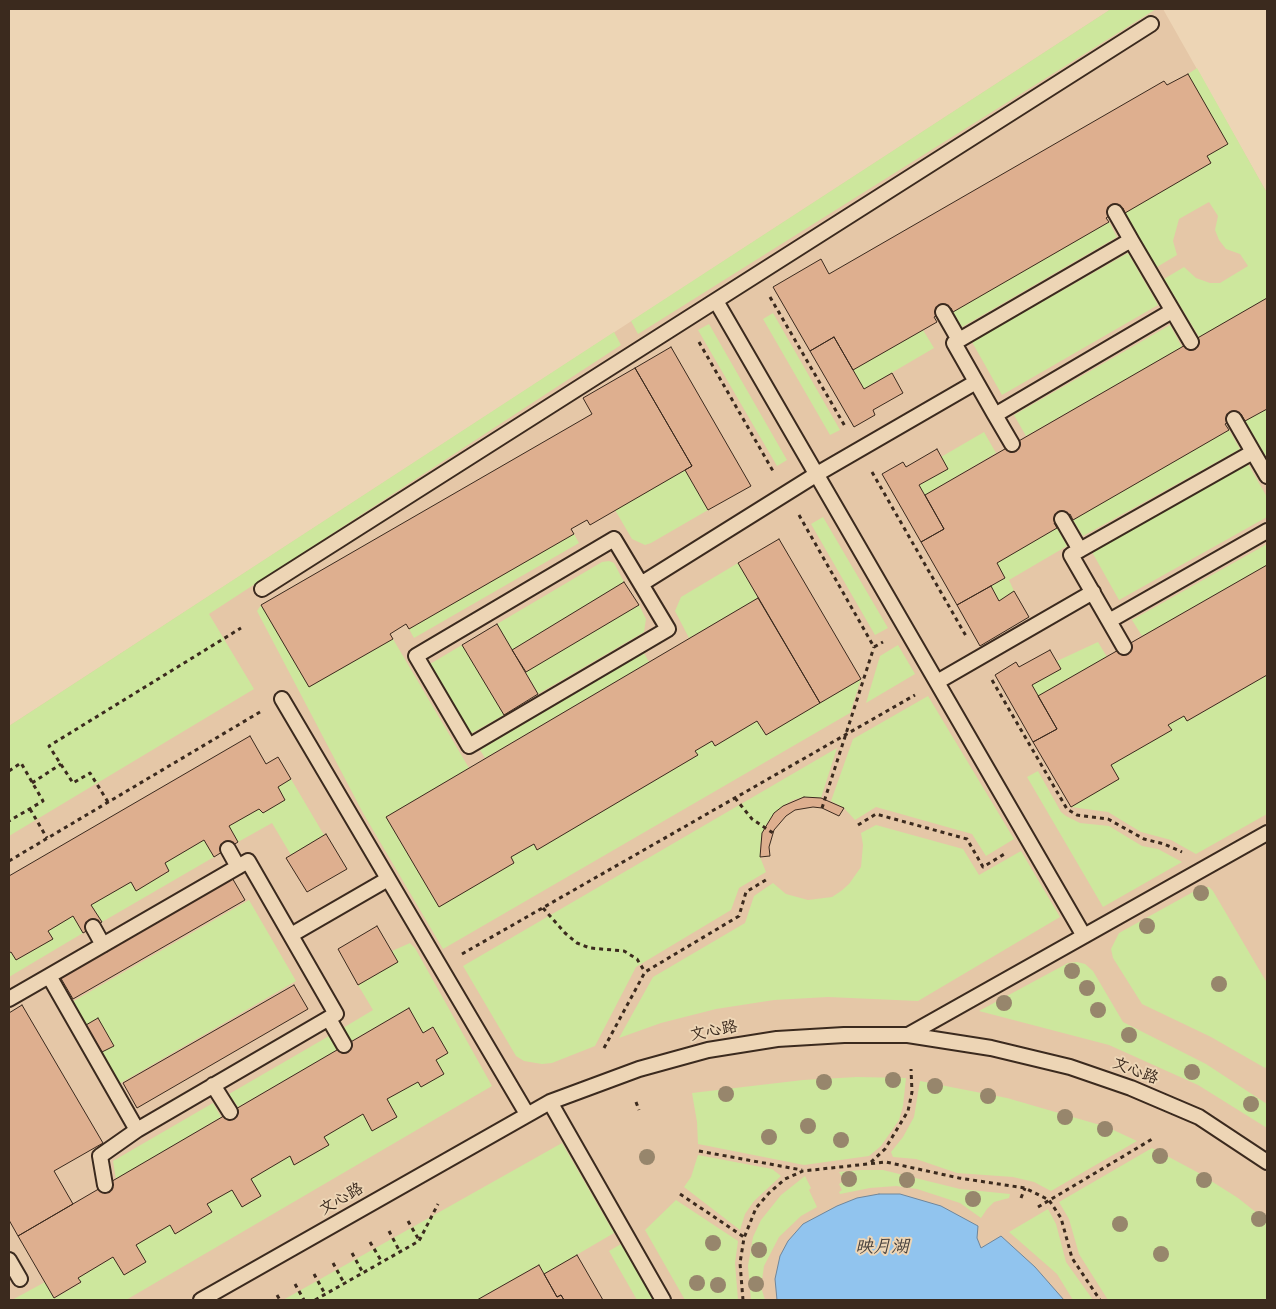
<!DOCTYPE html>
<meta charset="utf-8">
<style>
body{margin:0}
#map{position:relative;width:1276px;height:1309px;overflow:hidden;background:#edd5b5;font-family:"Architects Daughter",sans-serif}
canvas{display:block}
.frame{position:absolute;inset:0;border:10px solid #3b2a1e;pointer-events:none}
</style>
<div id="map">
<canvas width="1276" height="1309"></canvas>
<div class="frame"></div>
</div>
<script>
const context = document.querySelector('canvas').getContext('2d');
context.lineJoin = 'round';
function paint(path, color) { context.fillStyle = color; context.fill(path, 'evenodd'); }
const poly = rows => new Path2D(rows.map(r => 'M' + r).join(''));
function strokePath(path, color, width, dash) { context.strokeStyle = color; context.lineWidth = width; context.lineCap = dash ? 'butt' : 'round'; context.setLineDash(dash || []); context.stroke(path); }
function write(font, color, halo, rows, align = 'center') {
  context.font = font + ' "Architects Daughter","LXGW WenKai TC",sans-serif'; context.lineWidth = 4; context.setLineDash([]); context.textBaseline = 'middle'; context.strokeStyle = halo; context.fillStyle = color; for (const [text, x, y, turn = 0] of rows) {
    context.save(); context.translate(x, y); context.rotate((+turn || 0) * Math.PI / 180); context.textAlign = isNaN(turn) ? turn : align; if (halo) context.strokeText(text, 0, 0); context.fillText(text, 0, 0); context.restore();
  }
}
const built = poly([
 [1111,9,1163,9,1267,193,1267,1300,9,1300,9,726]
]);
const green = poly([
 [1111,9,1156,9,638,334,631,321],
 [1197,68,1267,193,1267,298,1199,337,1164,279,1184,267,1196,278,1210,283,1220,283,1248,266,1240,254,1226,249,1219,240,1215,230,1218,216,1209,202,1179,219,1173,241,1177,255,1157,267,1125,213,1211,163,1207,156,1227,144,1188,74],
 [1109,222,1117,237,962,327,953,312],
 [1128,253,1158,305,1002,395,972,342],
 [773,313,840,430,830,435,763,319],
 [709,324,787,460,777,466,698,330],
 [1170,325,1182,347,1026,436,1014,415],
 [923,330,934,348,864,389,853,370],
 [614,332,621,345,209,614,254,689,9,836,9,726],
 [1267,409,1267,458,1245,421],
 [1229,430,1240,449,1083,536,1073,520],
 [984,432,996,453,925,495,919,485,948,469,941,457],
 [1248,464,1267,497,1267,517,1119,600,1092,552],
 [685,470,708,510,651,543,645,545,632,539,615,510],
 [823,517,888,628,875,635,811,524],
 [1057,528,1067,546,1009,580,1014,591,999,601,991,586,1005,578,997,563],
 [574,534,579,543,414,638,409,629],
 [1267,544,1267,565,1142,636,1132,620],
 [609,561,614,563,624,582,512,650,497,624,602,562],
 [738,563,758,598,689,638,675,611,681,597],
 [261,605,309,687,393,639,469,768,386,817,439,907,514,863,511,857,534,844,538,849,697,756,695,751,712,741,715,745,757,721,766,735,861,679,850,713,443,949,363,813,257,611],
 [639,605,646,619,644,632,538,694,526,672],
 [1098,642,1107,657,1038,696,1032,685,1061,669,1057,661],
 [462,645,504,715,470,734,430,664],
 [898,645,915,674,866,703,880,656],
 [644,653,649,662,485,758,480,750],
 [1267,675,1267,814,1196,854,1171,840,1141,832,1108,812,1071,807,1119,779,1111,765,1171,730,1168,725,1184,716,1188,721],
 [928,696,1014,839,986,856,972,834,876,807,855,820,844,808,831,801,853,739],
 [837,748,821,798,804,797,793,800,783,806,767,823,760,845,760,857,766,872,739,888,731,910,636,967,595,1046,552,1063,542,1064,524,1061,516,1056,463,966],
 [1038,771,1061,812,1066,816,1080,823,1109,826,1142,846,1158,849,1182,862,1103,907,1027,777],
 [291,779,324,835,291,855,272,823,238,842,229,826,259,809,263,813,285,800,278,787],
 [876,825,963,849,979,875,1021,851,1060,917,918,1001,828,997,774,1000,716,1009,661,1023,619,1038,653,977,745,923,754,896,773,883,786,894,808,900,832,897,841,891,849,884,861,867,863,845,861,833],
 [204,840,214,857,102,922,91,905,131,882,136,890,169,872,165,863],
 [1202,887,1209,887,1213,891,1267,983,1267,1066,1265,1068,1211,1037,1142,1004,1113,958,1111,949,1119,933],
 [249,900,296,981,119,1084,72,1002],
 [73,916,83,933,9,977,9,953,11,952,17,960,53,939,48,931],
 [410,943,415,948,492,1086,126,1300,12,1300,45,1282,55,1298,81,1283,78,1278,170,1225,175,1234,212,1213,207,1204,232,1190,242,1207,261,1196,251,1179,290,1156,295,1165,328,1145,324,1137,363,1114,372,1131,397,1117,387,1099,418,1082,436,1060,448,1053,433,1027,423,1033,409,1008,351,1041,343,1028,373,1010,358,985,397,962,392,951],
 [1077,962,1085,964,1093,971,1123,1022,1206,1064,1267,1104,1267,1128,1198,1085,1109,1045,979,1011,1068,963],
 [329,1036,337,1050,238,1107,229,1094],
 [857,1077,906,1078,903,1106,899,1120,881,1146,869,1156,804,1165,698,1144,697,1122,692,1093,803,1080],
 [920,1081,1007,1098,1107,1127,1137,1141,1051,1191,1034,1182,1013,1177,957,1173,916,1159,893,1157,891,1152,903,1137,914,1117],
 [213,1103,221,1117,116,1179,113,1161],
 [562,1143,614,1233,544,1274,538,1265,477,1300,283,1300],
 [1152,1148,1197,1172,1238,1198,1267,1221,1267,1300,1108,1300,1079,1254,1069,1219,1059,1202],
 [698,1155,772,1169,781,1176,754,1201,745,1214,740,1230,684,1187,691,1177],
 [861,1170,883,1170,960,1189,1010,1194,1009,1198,994,1202,987,1209,981,1218,960,1203,917,1189,896,1186,870,1188,840,1194,839,1192,842,1190,839,1184,844,1181,839,1172],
 [805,1176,811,1188,809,1190,817,1207,801,1216,779,1237,764,1266,761,1287,765,1300,751,1300,748,1266,753,1237,761,1220,781,1195],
 [676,1200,738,1241,735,1263,738,1300,685,1300,645,1230],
 [1048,1209,1056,1224,1066,1262,1093,1300,1073,1300,1057,1274,1009,1232],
 [621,1244,653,1300,637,1300,609,1251]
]);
const water = poly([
 [879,1194,900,1194,941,1206,978,1226,977,1238,981,1248,1001,1236,1035,1267,1064,1300,777,1300,775,1279,780,1256,788,1241,803,1224,837,1206,857,1198,879,1194]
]);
const building = poly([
 [1188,74,1228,144,1207,156,1211,163,1125,213,1123,208,1106,218,1109,222,953,312,951,308,943,312,934,317,937,322,853,370,834,337,810,351,773,287,821,259,829,274,1164,81,1167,85,1188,74],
 [1267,298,1267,409,1245,421,1241,414,1225,424,1229,430,1073,520,1070,514,1054,523,1057,528,997,563,1005,578,957,605,921,542,944,529,925,495,1267,298],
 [834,337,864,389,892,373,903,393,873,410,875,415,854,427,810,351,834,337],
 [671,347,751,486,708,510,685,470,692,466,635,368,671,347],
 [635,368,692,466,590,525,587,520,571,529,574,534,409,629,406,624,390,634,393,639,309,687,261,605,592,414,583,398,635,368],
 [937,449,948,469,919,485,944,529,921,542,882,474,903,462,906,467,937,449],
 [779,539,861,679,820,703,738,563,779,539],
 [1267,565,1267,675,1187,721,1184,716,1168,725,1172,730,1111,765,1119,779,1071,807,1033,742,1057,729,1038,696,1267,565],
 [624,582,639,605,526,672,512,650,624,582],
 [991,586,999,601,1014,591,1029,617,980,646,957,605,991,586],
 [758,598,820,703,766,735,757,721,715,746,712,741,695,751,698,755,537,850,534,844,511,857,514,863,439,907,386,817,758,598],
 [497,624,538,694,504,715,462,645,497,624],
 [1050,650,1061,669,1032,685,1057,729,1033,742,995,675,1016,662,1019,667,1050,650],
 [250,736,266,764,278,757,291,779,278,787,285,800,263,813,259,809,229,826,238,842,214,857,204,840,165,863,169,871,136,891,131,882,91,905,102,922,83,933,73,916,48,931,53,939,16,960,11,952,9,953,9,876,250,736],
 [804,797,821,798,844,808,839,816,822,808,813,807,795,810,786,816,774,830,769,847,770,856,760,857,762,833,774,813,783,806,804,797],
 [326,834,347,869,307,892,286,858,326,834],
 [231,876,245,900,73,999,59,975,231,876],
 [377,926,398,962,358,985,338,949,377,926],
 [294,985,308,1009,137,1108,123,1083,294,985],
 [22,1005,103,1143,54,1171,73,1204,18,1236,9,1220,9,1013,22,1005],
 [409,1008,423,1033,433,1027,448,1053,436,1060,444,1074,421,1087,418,1082,387,1099,397,1117,372,1131,363,1114,324,1137,329,1145,294,1165,290,1156,251,1179,261,1196,242,1207,232,1190,207,1204,212,1212,175,1234,170,1225,136,1245,146,1262,124,1275,113,1257,78,1278,81,1282,54,1298,18,1236,409,1008],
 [98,1018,114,1046,102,1052,86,1025,98,1018],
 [577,1255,603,1300,564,1300,561,1295,557,1297,544,1274,577,1255],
 [539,1265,557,1297,561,1295,564,1300,477,1300,539,1265]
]);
const path = poly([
 [770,297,846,428],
 [699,342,773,471],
 [872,472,966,636],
 [799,515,874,647,883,642],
 [992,680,1067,809,1077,815,1108,819,1144,839,1164,844,1182,852],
 [9,771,21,763,43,801,9,821],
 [32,783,61,764],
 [735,798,752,819,773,833],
 [108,802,90,773,73,783,49,746,241,628],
 [822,808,874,647],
 [30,809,47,838],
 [858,825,876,814,967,839,983,867,1006,853],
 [9,861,260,712],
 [543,908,565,933,577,943,590,948,624,951,637,959,645,972],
 [462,954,915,695],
 [604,1048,645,972,739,916,746,892,769,878],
 [636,1102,639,1110],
 [699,1151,802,1170],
 [871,1162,885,1149,908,1111,912,1092,911,1069],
 [680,1194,744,1237],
 [1021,1198,1025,1188],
 [1038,1207,1154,1138],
 [408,1221,419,1240],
 [389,1231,400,1252],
 [370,1242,382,1262],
 [352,1253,363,1273],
 [333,1263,344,1283],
 [314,1274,325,1294],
 [295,1284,304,1300],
 [277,1295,280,1300],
 [315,1300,419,1241,438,1204],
 [743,1300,740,1263,744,1238,756,1208,769,1193,785,1179,803,1171,886,1162,959,1178,1025,1188,1049,1200,1061,1218,1072,1258,1100,1300]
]);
const lane = poly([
 [1115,212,1131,240],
 [716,301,1084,936],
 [1172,311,995,415,954,343,1131,240,1191,342],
 [943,312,959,340],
 [995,415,1012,444],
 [1234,419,1253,452],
 [1267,476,1253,452,1071,555,1109,621,1267,531],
 [1062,519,1080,550],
 [614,539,668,629,469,746,416,656,614,539],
 [641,584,817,474,976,382],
 [262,589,1151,24],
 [1109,621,1124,647],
 [937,682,1093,592],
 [282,699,527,1114],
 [228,849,238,867],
 [248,861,336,1014,137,1130,49,976,248,861],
 [93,927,103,945],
 [291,935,388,879],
 [9,999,49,976],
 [329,1019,344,1045],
 [908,1035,1267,833],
 [213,1085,230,1112],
 [550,1102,663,1300],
 [105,1185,100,1156,137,1130],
 [9,1260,20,1279],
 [201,1300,550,1102,639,1069,708,1050,777,1039,844,1035,908,1035,991,1048,1070,1067,1131,1088,1199,1117,1267,1162]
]);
const trees = [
 [1201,893],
 [1147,926],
 [1072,971],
 [1219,984],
 [1087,988],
 [1004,1003],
 [1098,1010],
 [1129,1035],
 [1192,1072],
 [893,1080],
 [824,1082],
 [935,1086],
 [726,1094],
 [988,1096],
 [1251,1104],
 [1065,1117],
 [808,1126],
 [1105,1129],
 [769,1137],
 [841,1140],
 [1160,1156],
 [647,1157],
 [849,1179],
 [907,1180],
 [1204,1180],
 [973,1199],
 [1259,1219],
 [1120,1224],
 [713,1243],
 [759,1250],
 [1161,1254],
 [697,1283],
 [756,1284],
 [718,1285]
];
const streetNames = [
 ["文心路",714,1032,-11],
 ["文心路",1135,1072,21],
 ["文心路",342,1200,-30]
];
const waterNames = [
 ["映月湖",882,1248]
];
paint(built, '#e5c7a7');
paint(green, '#cde79d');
paint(water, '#91c4ee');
strokePath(water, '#6f869b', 1);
paint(building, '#deaf8f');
strokePath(building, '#3b2a1e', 1);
strokePath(lane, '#3b2a1e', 18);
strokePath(path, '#3b2a1e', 3, [4, 4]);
strokePath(lane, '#edd5b5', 14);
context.fillStyle = '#97866c';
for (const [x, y] of trees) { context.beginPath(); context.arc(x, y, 8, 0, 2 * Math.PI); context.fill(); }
write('16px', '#3b2a1e', '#edd5b5', streetNames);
write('italic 18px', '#48413d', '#edd5b5', waterNames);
</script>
